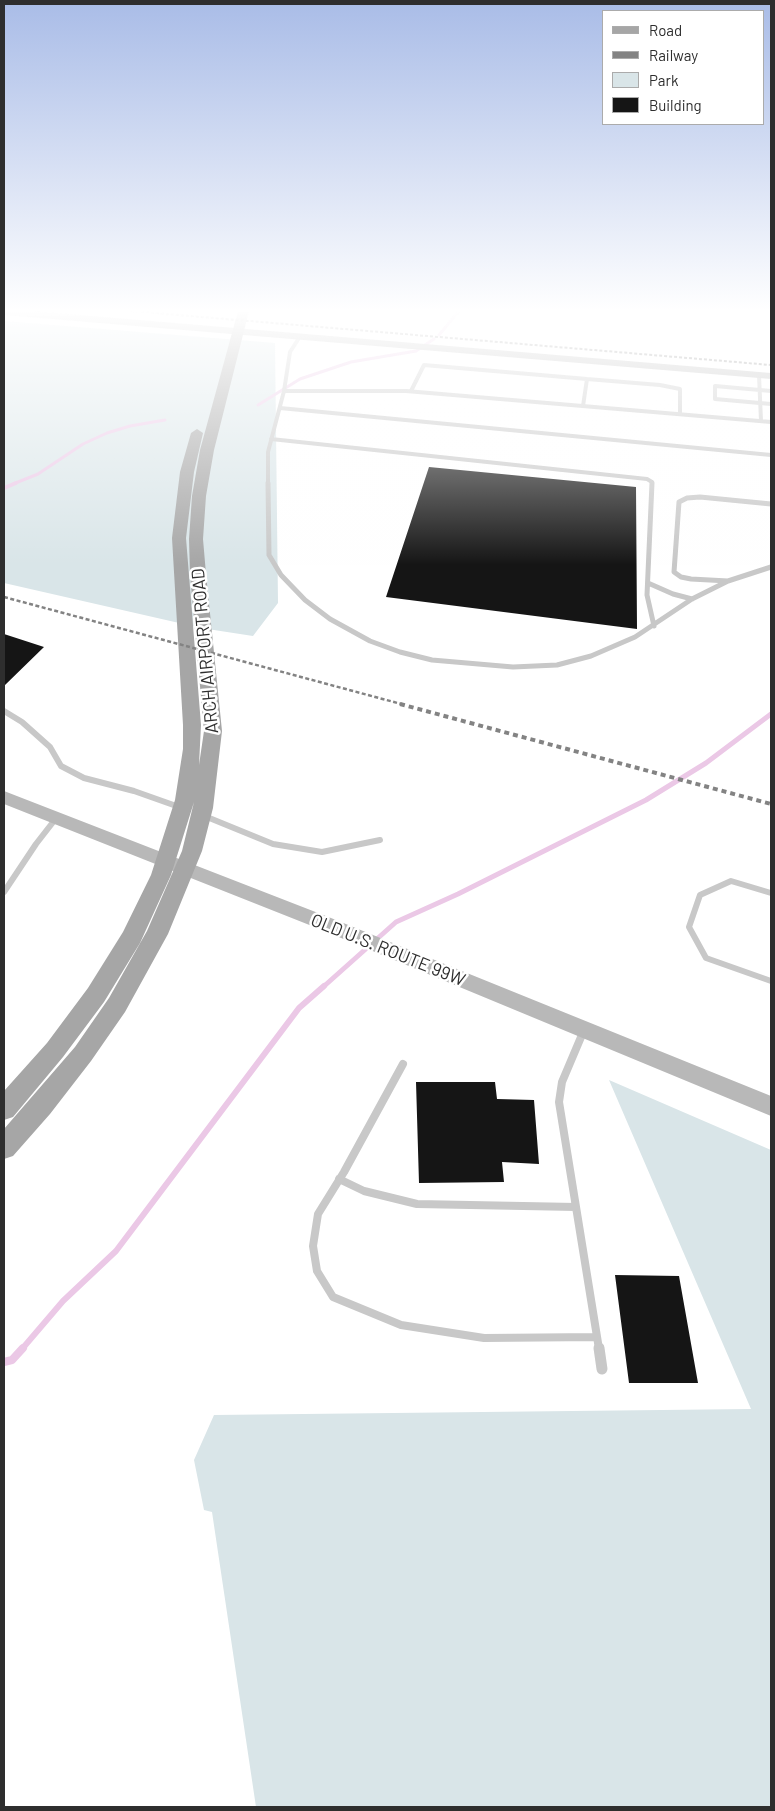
<!DOCTYPE html>
<style>
body{margin:0}
#map{position:relative;width:775px;height:1811px;overflow:hidden;background:#fff;font-family:Barlow,sans-serif}
canvas{display:block}
.frame{position:absolute;inset:0;border:5px solid #2e2e2e;pointer-events:none}
.legend{position:absolute;left:602px;top:10px;width:162px;height:115px;box-sizing:border-box;background:#fff;border:1px solid #ababab;margin:0;padding:6px 9px;list-style:none;font-size:15px;color:#2e2e2e}
.legend li{display:flex;align-items:center;gap:10px;height:25px}
.legend b{width:25px;border:1px solid #ababab}
</style>
<div id="map">
<canvas width="775" height="1811"></canvas>
<div class="frame"></div>
<ul class="legend">
<li><b style="height:6px;background:#a6a6a6"></b>Road</li>
<li><b style="height:6px;background:#838383"></b>Railway</li>
<li><b style="height:14px;background:#d9e5e8"></b>Park</li>
<li><b style="height:14px;background:#151515"></b>Building</li>
</ul>
</div>
<script>
const context = document.querySelector('canvas').getContext('2d');
context.lineJoin = 'round';
function paint(path, color) { context.fillStyle = color; context.fill(path, 'evenodd'); }
const poly = rows => new Path2D(rows.map(r => 'M' + r).join(''));
function strokePath(path, color, width, dash) { context.strokeStyle = color; context.lineWidth = width; context.lineCap = dash ? 'butt' : 'round'; context.setLineDash(dash || []); context.stroke(path); }
function write(font, color, halo, rows, align = 'center') {
  context.font = font + ' Barlow,sans-serif'; context.lineWidth = 5; context.setLineDash([]); context.textBaseline = 'middle'; context.strokeStyle = halo; context.fillStyle = color; for (const [text, x, y, turn = 0] of rows) {
    context.save(); context.translate(x, y); context.rotate((+turn || 0) * Math.PI / 180); context.textAlign = isNaN(turn) ? turn : align; if (halo) context.strokeText(text, 0, 0); context.fillText(text, 0, 0); context.restore();
  }
}
const green = poly([
 [4,321,275,343,278,603,253,636,201,628,4,583],
 [609,1080,771,1150,771,1807,256,1807,212,1512,204,1510,194,1460,214,1415,751,1409]
]);
const streamFar4 = poly([
 [439,335,459,311],
 [258,405,300,379,351,362,416,351,434,339],
 [13,484,38,474,83,444,107,433,130,426,165,420]
]);
const streamFar3 = poly([
 [4,488,16,483]
]);
const streamFar2 = poly([
 [322,988,396,922,458,894,646,800,706,763,771,714]
]);
const streamFar1 = poly([
 [22,1349,63,1301,116,1251,299,1008,324,986]
]);
const stream = poly([
 [4,1362,12,1360,23,1348]
]);
const building = poly([
 [429,467,636,487,637,629,386,597],
 [4,634,44,647,4,686],
 [416,1082,495,1082,497,1099,534,1100,539,1164,502,1162,504,1182,419,1183],
 [615,1275,679,1276,698,1383,629,1383]
]);
const laneFar4 = poly([
 [759,375,761,421],
 [284,391,406,391,771,422],
 [411,391,424,365,587,379],
 [771,391,715,386,715,399,771,404],
 [583,406,587,379,660,385,680,389,680,414],
 [280,408,771,455],
 [271,439,647,479,652,482,652,484],
 [268,484,268,452,284,391,290,352,299,338]
]);
const laneFar3 = poly([
 [268,483,269,555,281,575,305,600,330,619,370,641,400,652,432,660,513,667,557,665,591,656,635,637,692,599,728,581,771,567],
 [652,483,647,595,654,626],
 [728,581,691,579,681,577,674,572,679,502,687,498,700,497,771,504],
 [648,583,673,594,692,599]
]);
const laneFar2 = poly([
 [4,711,22,722,50,747,61,766,84,778,134,791,182,808],
 [202,815,273,844,322,852,380,840],
 [4,892,36,844,57,817],
 [771,893,731,881,700,895,689,927,706,958,771,981]
]);
const laneFar1 = poly([
 [584,1030,562,1082,559,1102,599,1349],
 [403,1064,344,1172,318,1214,313,1246,317,1271,333,1297,401,1325,484,1338,597,1337],
 [339,1179,364,1191,417,1204,576,1207]
]);
const lane = poly([
 [599,1348,602,1369]
]);
const secondary = poly([
 [4,311,32,311,771,373,771,379,4,315,4,311],
 [4,791,331,918,771,1096,771,1116,317,928,4,804,4,791]
]);
const primary = poly([
 [238,311,249,311,214,450,206,496,203,539,206,574,222,731,213,808,202,851,168,934,125,1012,91,1061,50,1114,13,1156,4,1159,4,1129,75,1047,109,998,147,931,182,851,194,802,171,875,140,943,104,1002,63,1057,13,1117,4,1120,4,1091,47,1043,88,988,123,932,151,875,175,800,183,749,183,725,172,538,180,472,191,433,197,429,203,433,194,472,186,538,201,725,199,765,204,731,190,574,189,539,192,496,200,450,238,311]
]);
const railFar2 = poly([
 [131,311,771,365]
]);
const railFar1 = poly([
 [4,597,405,705]
]);
const rail = poly([
 [400,704,771,804]
]);
const streetNames = [
 ["ARCH AIRPORT ROAD",205,651,-95],
 ["OLD U.S. ROUTE 99W",388,950,22]
];
paint(green, '#d9e5e8');
strokePath(streamFar4, '#ebc8e6', 3);
strokePath(streamFar3, '#ebc8e6', 4);
strokePath(streamFar2, '#ebc8e6', 5);
strokePath(streamFar1, '#ebc8e6', 6);
strokePath(stream, '#ebc8e6', 8);
paint(building, '#151515');
strokePath(laneFar4, '#c8c8c8', 4);
strokePath(laneFar3, '#c8c8c8', 5);
strokePath(laneFar2, '#c8c8c8', 6);
strokePath(laneFar1, '#c8c8c8', 8);
strokePath(lane, '#c8c8c8', 11);
paint(secondary, '#b8b8b8');
paint(primary, '#a6a6a6');
strokePath(railFar2, '#838383', 2, [3, 2]);
strokePath(railFar1, '#838383', 2.5, [4, 2.5]);
strokePath(rail, '#838383', 4, [5, 4]);
const sky = context.createLinearGradient(0, 0, 0, 565);
sky.addColorStop(0, '#a9bce7');
sky.addColorStop(0.55, '#fff');
sky.addColorStop(1, '#ffffff00');
context.fillStyle = sky;
context.fillRect(0, 0, 775, 565);
write('18px', '#2e2e2e', '#fff', streetNames);
</script>
